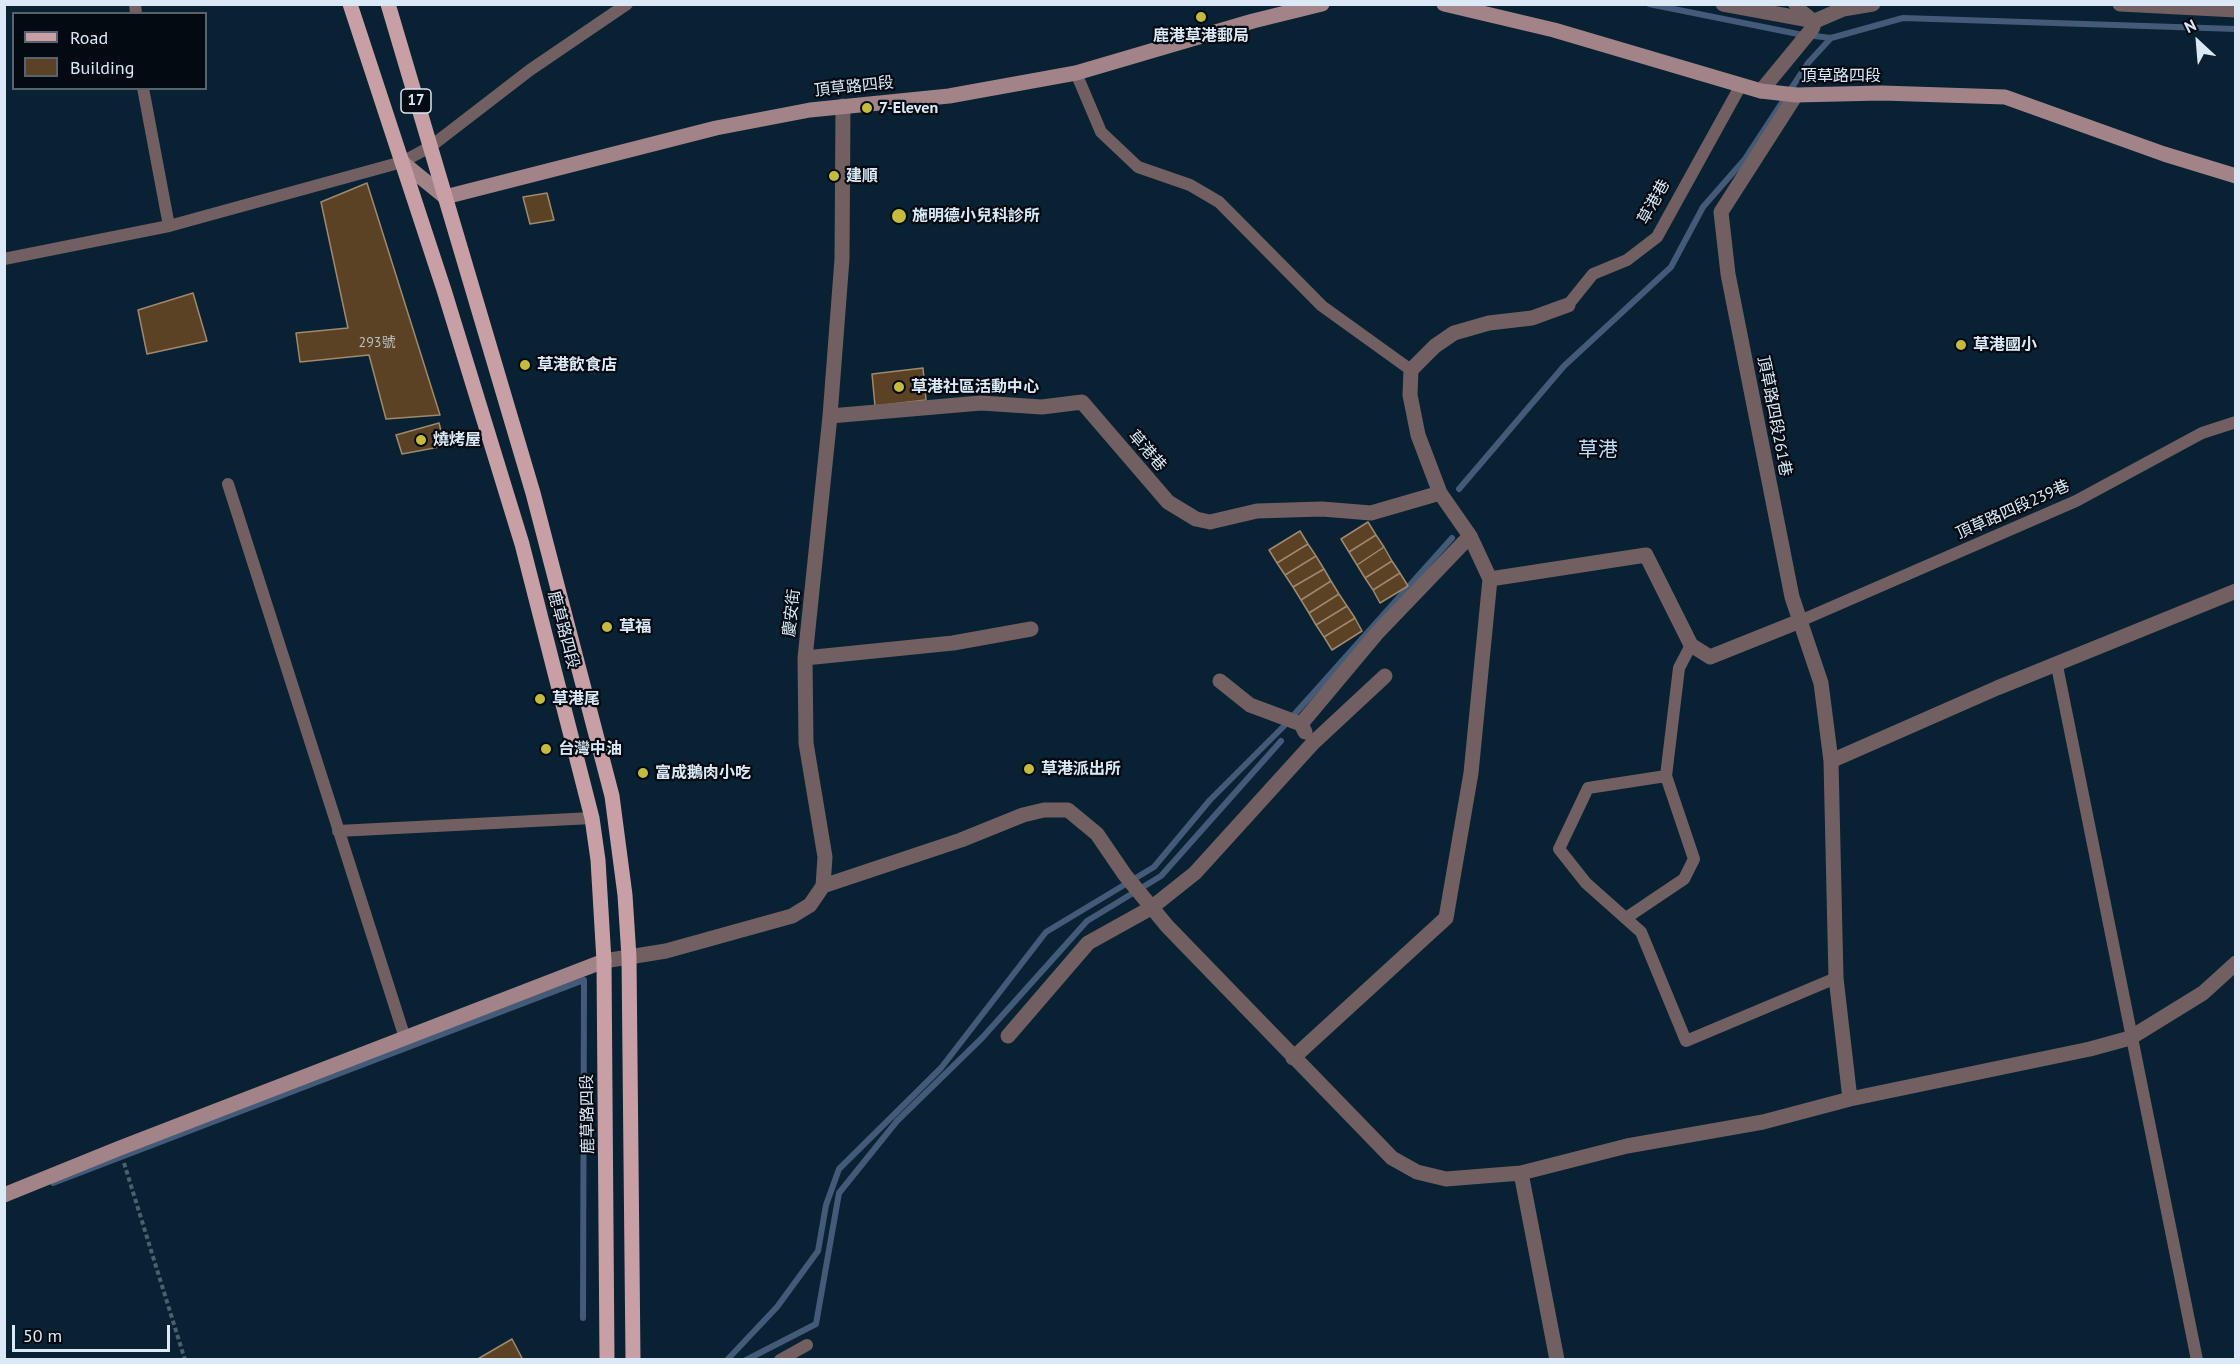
<!DOCTYPE html>
<meta charset="utf-8">
<style>
body{margin:0}
#map{position:relative;width:2240px;height:1364px;overflow:hidden;background:#082133;font-family:"PT Sans",sans-serif}
canvas{display:block}
.frame{position:absolute;inset:0;border:6px solid #dae9f5;pointer-events:none}
.legend{position:absolute;left:12px;top:12px;width:195px;height:78px;box-sizing:border-box;background:#030a12;border:2px solid #59636d;margin:0;padding:8px 10px;list-style:none;font-size:18px;color:#dae9f5}
.legend li{display:flex;align-items:center;gap:12px;height:30px}
.legend b{width:30px;border:2px solid #59636d}
.north{position:absolute;left:2168px;top:12px;width:60px;height:60px;-webkit-text-stroke:4px #030a12;paint-order:stroke;rotate:334deg;font-size:16px;font-weight:700;line-height:24px;text-align:center;color:#dae9f5}
.north::after{content:'';display:block;margin:auto;width:21px;height:27px;background:#dae9f5;clip-path:polygon(50% 0,100% 100%,50% 72%,0 100%)}
.scale{position:absolute;left:12px;top:1325px;width:158px;height:27px;box-sizing:border-box;border:3px solid #dae9f5;border-top:0;padding-left:8px;font-size:18px;line-height:21px;white-space:nowrap;color:#dae9f5;-webkit-text-stroke:4px #030a12;paint-order:stroke}
</style>
<div id="map">
<canvas width="2240" height="1364"></canvas>
<div class="frame"></div>
<ul class="legend">
<li><b style="height:8px;background:#c79fa5"></b>Road</li>
<li><b style="height:16px;background:#5c4225"></b>Building</li>
</ul>
<div class="north">N</div>
<div class="scale">50 m</div>
</div>
<script>
const context = document.querySelector('canvas').getContext('2d');
context.lineJoin = 'round';
const poly = rows => new Path2D(rows.map(r => 'M' + r).join(''));
function strokePath(path, color, width, dash) { context.strokeStyle = color; context.lineWidth = width; context.lineCap = dash ? 'butt' : 'round'; context.setLineDash(dash || []); context.stroke(path); }
function paint(path, color) { context.fillStyle = color; context.fill(path, 'evenodd'); }
function write(font, color, halo, rows, align = 'center') {
  context.font = font + ' "PT Sans","Noto Sans TC",sans-serif'; context.lineWidth = 4.5; context.setLineDash([]); context.textBaseline = 'middle'; context.strokeStyle = halo; context.fillStyle = color; for (const [text, x, y, turn = 0] of rows) {
    context.save(); context.translate(x, y); context.rotate((+turn || 0) * Math.PI / 180); context.textAlign = isNaN(turn) ? turn : align; if (halo) context.strokeText(text, 0, 0); context.fillText(text, 0, 0); context.restore();
  }
}
const stream = poly([
 [1649,4,1798,34,1831,38,1903,18,2236,29],
 [1459,489,1564,366,1671,267,1703,207,1745,159,1808,63,1831,38],
 [53,1183,584,980,583,1318],
 [727,1360,777,1307,818,1251,826,1205,839,1169,941,1068,1046,932,1154,867,1210,800,1283,727,1452,538],
 [746,1360,816,1324,839,1193,897,1121,982,1038,1087,921,1161,876,1281,741]
]);
const building = poly([
 [367,183,440,415,386,419,369,355,300,362,296,333,348,328,321,202,367,183],
 [547,193,554,220,530,224,523,197,547,193],
 [193,293,207,341,147,354,138,310,193,293],
 [923,368,926,400,875,406,872,374,923,368],
 [439,423,445,446,402,454,396,435,439,423],
 [1368,522,1376,535,1349,552,1341,539,1368,522],
 [1300,531,1308,544,1277,563,1269,550,1300,531],
 [1376,535,1384,547,1357,565,1349,552,1376,535],
 [1308,544,1316,556,1285,575,1277,563,1308,544],
 [1384,547,1392,561,1365,578,1357,565,1384,547],
 [1316,556,1324,569,1293,587,1285,575,1316,556],
 [1392,561,1400,573,1373,590,1365,578,1392,561],
 [1324,569,1331,581,1301,600,1293,587,1324,569],
 [1400,573,1408,586,1380,603,1373,590,1400,573],
 [1331,581,1339,594,1309,613,1301,600,1331,581],
 [1339,594,1347,606,1316,625,1309,613,1339,594],
 [1347,606,1355,618,1324,637,1316,625,1347,606],
 [1355,618,1362,631,1332,650,1324,637,1355,618],
 [512,1339,523,1360,476,1360,512,1339]
]);
const path = poly([
 [124,1163,185,1360]
]);
const lane = poly([
 [135,4,136,14],
 [1794,4,1814,20],
 [1076,73,1101,132,1138,167,1190,185,1219,202,1322,306,1411,370],
 [143,88,169,226],
 [4,259,169,226,402,162,430,147,530,70,627,4],
 [1568,305,1593,274,1627,260,1657,237,1741,85],
 [228,484,405,1038],
 [1800,621,2076,501,2202,433,2236,422],
 [1691,645,1679,668,1666,776,1588,788,1559,849,1586,883,1641,932,1686,1041,1836,978],
 [2057,666,2197,1360],
 [338,831,592,818],
 [1626,918,1684,879,1694,859,1666,776],
 [780,1360,807,1345]
]);
const street = poly([
 [1723,4,1815,21],
 [2120,4,2236,10],
 [1761,91,1812,29,1815,21,1843,9,1873,4],
 [1796,95,1721,212,1728,274,1792,597,1821,683,1831,761],
 [830,416,981,403,1042,407,1082,402,1168,502,1196,519,1210,522,1257,511,1322,509,1371,513,1440,493],
 [1490,579,1646,555,1691,645,1710,657,1800,621],
 [805,658,953,643,1031,629],
 [1220,681,1250,705,1301,724,1305,732],
 [1301,724,1378,632,1470,536,1440,493,1418,435,1410,395,1411,370,1435,346,1454,333,1489,323,1532,318,1568,305],
 [823,886,961,840,1023,815,1044,810,1068,810,1097,834,1125,875,1167,926,1392,1158,1417,1172,1446,1179,1521,1173,1627,1146,1763,1122,1850,1099,2090,1049,2130,1038,2203,993,2236,963],
 [604,961,666,951,792,916,810,905,823,886,825,857,806,743,805,658,830,416,842,259,843,106],
 [1008,1036,1088,943,1151,908,1195,873,1313,743,1385,676],
 [1293,1058,1446,918,1471,773,1490,579,1470,536],
 [1850,1099,1836,978,1831,761,1997,688,2236,591],
 [1521,1173,1557,1360]
]);
const secondary = poly([
 [1444,4,1554,30,1761,91,1796,95,1882,93,2005,97,2164,154,2236,176],
 [402,162,445,197,716,128,810,110,949,96,1076,73,1253,21,1322,4],
 [4,1195,120,1148,604,961]
]);
const primary = poly([
 [350,4,444,290,522,544,592,818,598,860,604,961,607,1360],
 [388,4,533,493,612,796,625,895,629,957,633,1360]
]);
const markers = [
 [1201,17,6,"#c5bc3d"],
 [867,108,6,"#c5bc3d"],
 [834,176,6,"#c5bc3d"],
 [899,216,8,"#c5bc3d"],
 [1961,345,6,"#c5bc3d"],
 [525,365,6,"#c5bc3d"],
 [899,387,6,"#c5bc3d"],
 [421,440,6,"#c5bc3d"],
 [607,627,6,"#c5bc3d"],
 [540,699,6,"#c5bc3d"],
 [546,749,6,"#c5bc3d"],
 [1029,769,6,"#c5bc3d"],
 [643,773,6,"#c5bc3d"]
];
const numberNames = [
 ["293號",377,343]
];
const shields = [
 [416,101,30]
];
const shieldNames = [
 ["17",416,101]
];
const poiNames = [
 ["鹿港草港郵局",1201,36,"center"],
 ["7-Eleven",879,108],
 ["建順",846,176],
 ["施明德小兒科診所",912,216],
 ["草港國小",1973,345],
 ["草港飲食店",537,365],
 ["草港社區活動中心",911,387],
 ["燒烤屋",433,440],
 ["草福",619,627],
 ["草港尾",552,699],
 ["台灣中油",558,749],
 ["草港派出所",1041,769],
 ["富成鵝肉小吃",655,773]
];
const streetNames = [
 ["頂草路四段",1841,76],
 ["頂草路四段",854,87,-6],
 ["草港巷",1654,202,-61],
 ["頂草路四段261巷",1774,416,79],
 ["草港巷",1147,451,49],
 ["頂草路四段239巷",2013,510,-24],
 ["慶安街",792,613,-84],
 ["鹿草路四段",563,630,75],
 ["鹿草路四段",588,1114,-91]
];
const quarterNames = [
 ["草港",1598,450]
];
strokePath(stream, '#435b78', 6);
paint(building, '#5c4225');
strokePath(building, '#a0896f', 1.5);
strokePath(path, '#4a5f70', 4, [4.5, 3]);
strokePath(lane, '#725f61', 12);
strokePath(street, '#725f61', 15);
strokePath(secondary, '#a28387', 15);
strokePath(primary, '#c79fa5', 15);
for (const [x, y, r, color] of markers) { const dot = new Path2D(); dot.arc(x, y, r, 0, 2 * Math.PI); context.fillStyle = color; context.fill(dot); strokePath(dot, '#030a12', 2); }
write('14px', '#babfc1', null, numberNames);
for (const [x, y, w] of shields) { const box = new Path2D(); box.roundRect(x - w / 2, y - 12, w, 24, 4.5); context.fillStyle = '#030a12'; context.fill(box); strokePath(box, '#dae9f5', 1.5); }
write('bold 15px', '#dae9f5', null, shieldNames);
write('bold 16px', '#dae9f5', '#030a12', poiNames, 'left');
write('16px', '#dae9f5', '#030a12', streetNames);
write('20px', '#c0def6', '#030a12', quarterNames);
</script>
